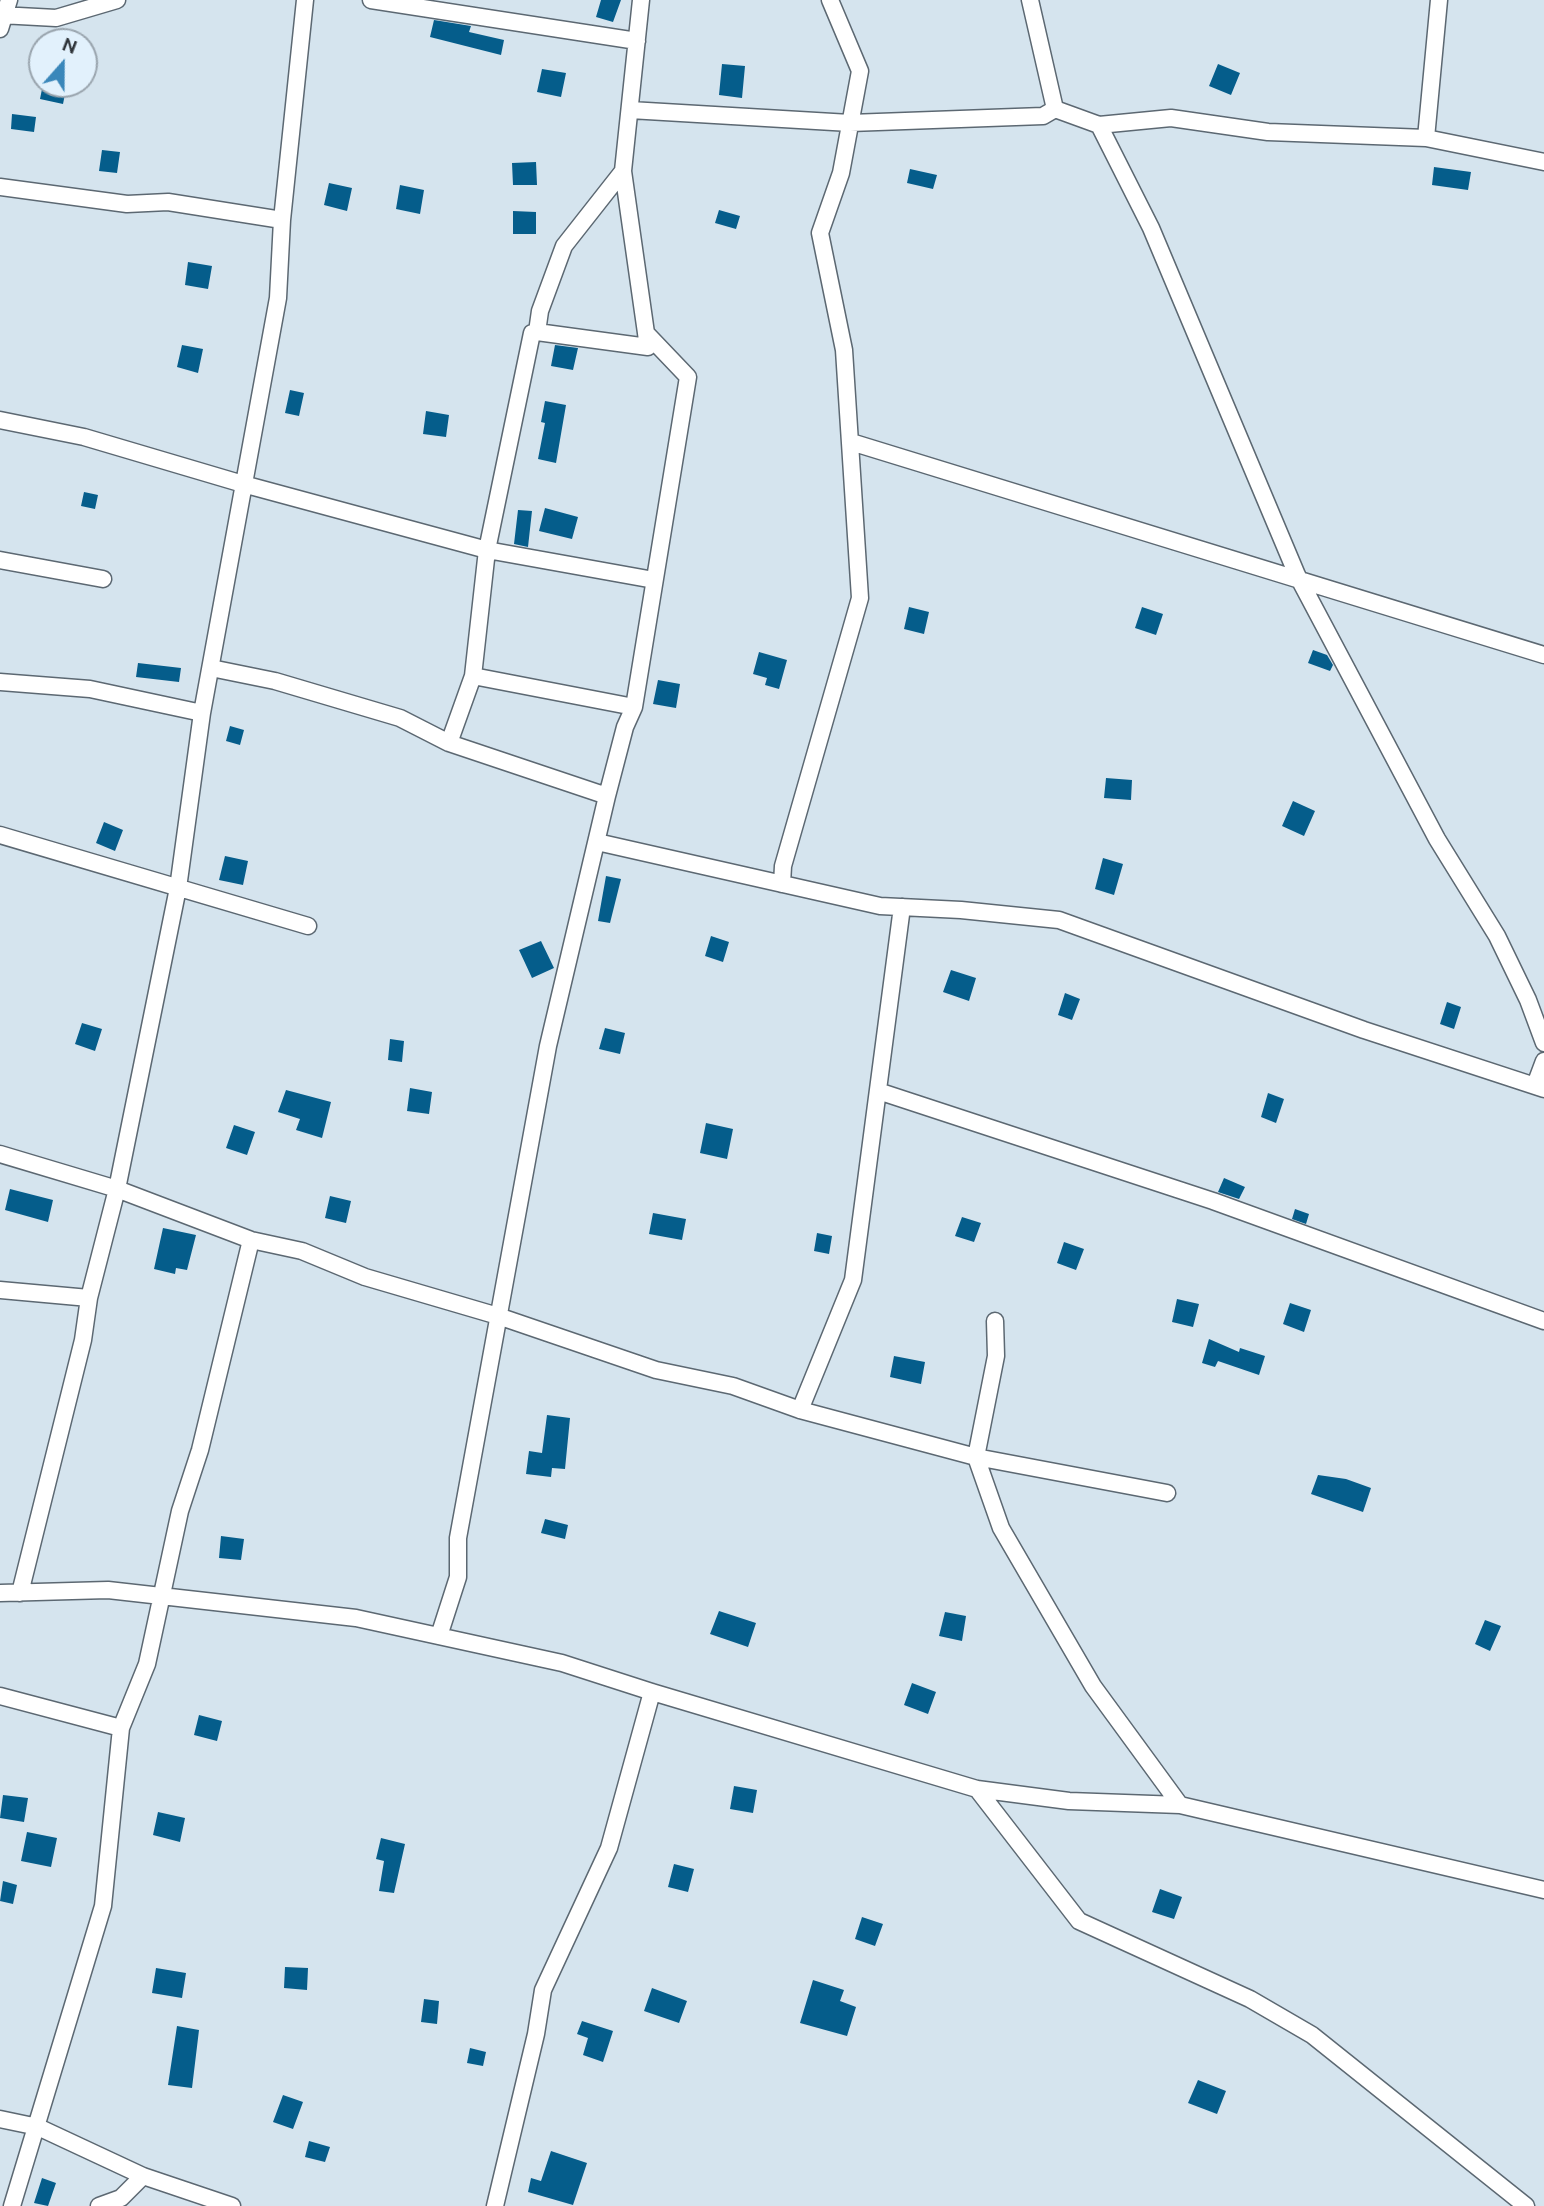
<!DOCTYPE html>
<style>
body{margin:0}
#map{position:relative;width:1544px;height:2206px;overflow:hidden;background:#d5e4ee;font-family:Ubuntu,sans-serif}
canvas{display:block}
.north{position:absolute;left:28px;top:28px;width:70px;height:70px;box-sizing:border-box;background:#e2f1fc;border:2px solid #9aa5ae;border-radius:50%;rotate:21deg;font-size:19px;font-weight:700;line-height:28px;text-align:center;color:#2f3439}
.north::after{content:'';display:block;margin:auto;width:24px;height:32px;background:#3a87ba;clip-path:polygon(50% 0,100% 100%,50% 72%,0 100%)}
</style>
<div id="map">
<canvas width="1544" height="2206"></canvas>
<div class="north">N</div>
</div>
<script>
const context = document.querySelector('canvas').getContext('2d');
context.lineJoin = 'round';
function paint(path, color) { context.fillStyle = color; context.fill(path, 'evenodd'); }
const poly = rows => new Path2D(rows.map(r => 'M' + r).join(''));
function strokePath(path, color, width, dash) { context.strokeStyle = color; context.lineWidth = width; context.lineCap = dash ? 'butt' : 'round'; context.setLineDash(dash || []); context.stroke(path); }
const building = poly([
 [601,0,621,0,613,22,596,17],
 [434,20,471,26,469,32,504,40,501,55,430,37],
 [722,64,745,66,742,98,719,95],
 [1218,64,1240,73,1231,95,1209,86],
 [542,69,566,73,561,97,537,92],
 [43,84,67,84,63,104,40,99],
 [12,114,36,117,34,132,11,129],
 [102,150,120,152,117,173,99,171],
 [536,162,537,185,513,185,512,163],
 [1434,167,1471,172,1468,190,1432,185],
 [910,169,937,175,933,189,907,183],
 [329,183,352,188,347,211,324,205],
 [400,185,424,190,420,214,396,209],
 [719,210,740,216,736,229,715,223],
 [513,211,536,212,536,234,513,234],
 [188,262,212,266,208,289,185,285],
 [182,345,203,349,198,373,177,367],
 [555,345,578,348,573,370,551,366],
 [290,390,304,393,299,416,285,413],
 [545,401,566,405,556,463,538,459,545,423,541,422],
 [426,411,449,415,446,437,423,434],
 [84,492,98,495,95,509,81,506],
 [545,508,578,517,572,539,539,531],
 [518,510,532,511,528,547,514,544],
 [909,607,929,612,924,634,904,629],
 [1142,607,1163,614,1156,635,1135,628],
 [1313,650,1327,655,1333,665,1330,671,1308,663],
 [759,652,787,660,779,689,765,685,767,678,753,674],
 [138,663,181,668,179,682,136,677],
 [658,680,680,684,676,708,653,704],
 [230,726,244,730,240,745,226,741],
 [1106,778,1132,780,1131,800,1104,798],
 [1293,801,1315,811,1304,836,1282,826],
 [104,822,123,830,115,851,96,843],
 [225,856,248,861,243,885,219,880],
 [1103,858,1123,864,1114,895,1095,889],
 [606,876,621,879,610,923,598,921],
 [711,936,729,942,723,962,705,956],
 [541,941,554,968,532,978,519,950],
 [951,970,976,978,969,1001,943,992],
 [1065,993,1080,999,1072,1020,1058,1015],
 [1447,1002,1461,1007,1454,1029,1440,1024],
 [82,1023,102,1029,95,1051,75,1044],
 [605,1028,625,1033,620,1054,599,1049],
 [390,1039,404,1041,402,1062,388,1060],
 [410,1088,432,1092,429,1114,407,1111],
 [286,1090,331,1102,322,1138,296,1130,300,1119,278,1112],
 [1268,1093,1284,1099,1276,1123,1261,1117],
 [706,1123,733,1129,727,1159,700,1153],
 [234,1125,255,1132,247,1155,226,1148],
 [1224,1178,1245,1187,1239,1199,1218,1192],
 [10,1189,53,1200,48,1222,5,1210],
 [330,1196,351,1201,346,1223,325,1218],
 [1295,1209,1309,1214,1306,1224,1292,1219],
 [653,1213,686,1219,682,1240,649,1234],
 [962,1217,981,1223,974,1242,955,1236],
 [163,1228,196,1235,187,1270,176,1268,175,1274,154,1269],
 [817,1233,832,1236,829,1254,814,1251],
 [1064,1242,1084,1249,1076,1270,1057,1263],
 [1177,1299,1199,1304,1193,1327,1172,1322],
 [1290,1303,1311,1310,1304,1332,1283,1324],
 [1209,1339,1239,1352,1240,1348,1265,1356,1259,1375,1218,1361,1215,1367,1202,1363],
 [894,1356,925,1362,921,1384,890,1377],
 [547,1415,570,1418,565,1469,552,1468,551,1477,526,1474,529,1451,542,1453],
 [1318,1475,1346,1479,1371,1488,1363,1512,1311,1494],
 [545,1519,568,1525,565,1539,541,1533],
 [221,1536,244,1539,241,1560,219,1558],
 [719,1611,756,1623,748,1647,710,1634],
 [945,1612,966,1616,962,1641,939,1636],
 [1485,1620,1501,1626,1490,1651,1475,1644],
 [912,1683,936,1692,928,1714,904,1705],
 [199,1715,222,1721,217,1741,194,1735],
 [734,1786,757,1790,753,1813,730,1809],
 [3,1795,28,1798,24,1822,0,1818],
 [158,1812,185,1818,180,1842,153,1835],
 [27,1832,57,1838,51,1867,21,1861],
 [381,1838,405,1844,394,1893,379,1891,384,1861,376,1859],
 [674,1864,694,1869,688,1892,668,1887],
 [3,1881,17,1885,13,1904,0,1901],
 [1160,1889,1182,1897,1174,1919,1152,1912],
 [862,1917,883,1924,875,1946,855,1939],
 [285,1967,308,1968,307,1990,284,1988],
 [156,1968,186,1973,182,1998,152,1993],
 [813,1980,844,1990,840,2001,856,2007,847,2036,800,2023],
 [652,1988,687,2001,679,2023,644,2011],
 [424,1999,439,2001,437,2024,421,2022],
 [582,2021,613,2031,603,2062,583,2055,588,2038,577,2034],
 [177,2026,199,2030,192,2088,168,2085],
 [470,2048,486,2052,483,2066,467,2063],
 [1198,2080,1226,2091,1217,2114,1188,2103],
 [283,2095,303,2102,293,2129,273,2122],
 [309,2141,330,2147,325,2162,305,2157],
 [551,2151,587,2163,573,2205,528,2192,531,2178,541,2181],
 [42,2178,56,2183,48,2206,34,2203]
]);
const minor = poly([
 [371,0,637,41],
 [1030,0,1055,109],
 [0,15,56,18,117,0],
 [0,29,9,0],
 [1055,109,1099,125,1171,118,1268,132,1426,138,1544,162],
 [630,110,850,123,1043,116,1055,109],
 [1099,125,1151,228,1297,575,1437,839,1497,936,1528,1000,1544,1043],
 [1426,138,1439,0],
 [0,187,127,204,168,202,282,220],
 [537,332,648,347,646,333],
 [0,420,84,437,243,484,487,550,654,580],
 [851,442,1544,655],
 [0,560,103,579],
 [211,668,275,681,400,718,449,743,607,796],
 [473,676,634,707],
 [0,682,90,689,202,713],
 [449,743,473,676,487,550,532,333,537,332,540,311,564,246,623,171],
 [0,835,308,926],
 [597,842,880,906,961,910,1059,920,1364,1030,1544,1089],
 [782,884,783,866,860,598,844,350,820,233,841,173,860,71,830,0],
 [1535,1085,1544,1061],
 [878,1091,1213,1201,1544,1321],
 [0,1154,117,1189,251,1240,302,1251,365,1277,498,1316,656,1370,733,1386,800,1410,976,1457,1167,1493],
 [0,1290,89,1298],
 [995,1321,996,1356,976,1457,1001,1528,1093,1686,1180,1805],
 [800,1410,853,1280,902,907],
 [0,1593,108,1590,356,1618,562,1663,652,1692,977,1789,1069,1801,1180,1805,1544,1890],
 [20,1593,83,1340,89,1298,117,1189,178,888,202,713,278,298,282,220,305,0],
 [439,1636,458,1577,458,1538,548,1046,607,796,625,727,634,707,688,377,646,333,623,171,641,0],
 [0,1696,121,1728],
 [977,1789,1079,1921,1250,1999,1312,2035,1526,2206],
 [0,2119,38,2127,143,2176,232,2206],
 [12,2206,103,1906,121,1728,147,1664,180,1511,200,1450,251,1240],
 [99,2206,121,2198,143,2176],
 [495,2206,536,2034,543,1990,609,1848,652,1692]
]);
paint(building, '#055d8b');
strokePath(minor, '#5c6872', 19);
strokePath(minor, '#fff', 16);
</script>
